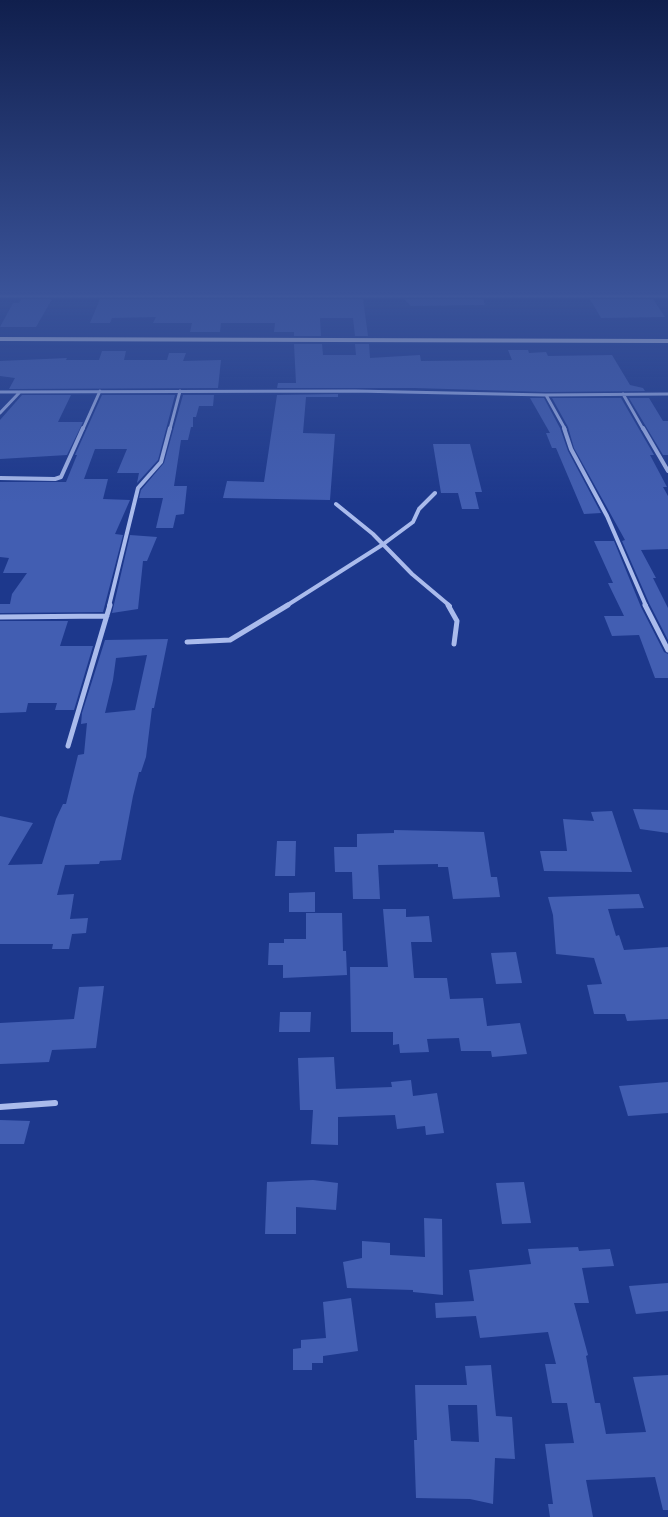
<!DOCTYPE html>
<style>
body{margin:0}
canvas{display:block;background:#1d388c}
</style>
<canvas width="668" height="1517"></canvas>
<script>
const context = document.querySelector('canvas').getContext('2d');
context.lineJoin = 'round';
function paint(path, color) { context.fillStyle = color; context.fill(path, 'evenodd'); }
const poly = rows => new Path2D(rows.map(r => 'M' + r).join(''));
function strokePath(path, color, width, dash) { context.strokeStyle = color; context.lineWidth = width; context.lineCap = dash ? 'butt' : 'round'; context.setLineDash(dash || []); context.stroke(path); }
const building = poly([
 [213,291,330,291,330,293,213,293],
 [395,291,480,291,481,293,396,293],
 [21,299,52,299,36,327,0,327,13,303,19,303],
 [100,299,363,299,368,336,355,336,353,318,320,318,321,336,294,336,294,332,274,332,275,323,221,323,220,332,190,332,192,323,153,323,156,317,112,318,110,323,90,323],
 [404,299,483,299,485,305,411,306],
 [590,299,653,299,665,317,601,318],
 [294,344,322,344,323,355,356,355,355,344,369,344,370,358,420,355,421,361,512,360,508,350,528,350,529,353,546,352,548,356,612,355,630,385,643,388,645,391,546,392,415,388,277,388,278,383,296,383],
 [102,351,126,351,124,360,167,360,169,353,186,353,183,361,221,360,218,388,9,389,15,378,0,376,0,361,67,358,66,360,99,360],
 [338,394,338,397,306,397,303,433,335,434,330,500,223,498,227,481,264,482,277,395],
 [22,395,71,395,58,422,83,422,67,455,0,459,0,420],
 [102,395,175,395,158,460,137,483,139,473,117,473,127,449,95,449,84,479,108,479,103,499,130,500,115,534,123,535,103,612,0,613,0,604,10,604,12,594,27,573,3,573,9,558,0,557,0,482,66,482,77,455,75,455],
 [183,395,214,395,213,406,199,406,196,417,193,417,193,427,191,427,188,440,181,440,174,486,187,486,184,514,176,515,173,528,156,528,163,498,139,498,141,490,164,463],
 [530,398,544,398,560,428,568,451,601,513,584,514,556,448,552,448,546,433,550,433],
 [552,398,621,398,654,455,650,455,667,487,663,487,668,496,668,549,641,550,656,578,653,578,668,608,668,640,649,603,622,541,625,540,574,448,568,427],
 [629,398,649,398,663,421,668,421,668,455,663,455],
 [433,444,470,444,482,492,475,492,479,509,462,509,458,493,441,493],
 [130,535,157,537,147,561,143,561,138,609,112,613],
 [594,541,614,541,641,607,664,652,668,654,668,678,655,678,639,635,612,636,604,616,624,616,608,583,613,583],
 [0,621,68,621,60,646,93,646,74,710,55,710,57,703,28,703,26,712,0,713],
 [168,639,154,708,152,708,146,757,141,772,139,772,133,796,121,860,100,861,99,864,65,865,57,895,74,894,70,919,88,918,86,933,72,934,69,949,52,949,53,944,0,944,0,816,33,823,8,865,42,864,56,819,63,804,66,804,78,755,84,754,87,723,81,724,82,713,105,640],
 [147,655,135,710,105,713,113,680,116,658],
 [633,809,668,810,668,833,640,829],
 [612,811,632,872,544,871,540,851,567,851,563,819,594,821,591,812],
 [394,830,484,832,491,877,497,877,500,897,453,899,448,867,438,867,438,864,378,865,380,899,353,899,352,872,335,872,334,847,357,847,357,834,394,833],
 [277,841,296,841,295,876,275,876],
 [315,892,315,912,289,912,289,893],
 [639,894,644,908,608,909,616,936,619,935,624,950,668,947,668,1019,627,1021,625,1014,594,1014,587,985,602,984,594,958,556,954,553,915,548,897],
 [383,909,406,909,406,917,429,916,432,942,411,942,414,978,447,978,450,999,483,998,487,1026,520,1023,527,1054,492,1057,491,1051,461,1051,459,1038,427,1039,429,1052,400,1053,399,1044,393,1045,393,1032,351,1032,350,967,388,967],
 [306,913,342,913,343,951,346,951,347,975,283,978,283,965,268,965,269,943,284,943,284,939,306,939],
 [516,952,522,983,496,984,491,953],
 [104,986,96,1048,52,1050,49,1062,0,1064,0,1023,74,1019,79,987],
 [280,1012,311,1012,310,1032,279,1032],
 [334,1057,336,1089,392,1087,391,1082,411,1080,413,1096,437,1093,444,1133,426,1135,425,1126,397,1129,395,1115,338,1117,338,1145,311,1144,313,1110,300,1110,298,1058],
 [668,1082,668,1113,628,1116,619,1086],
 [0,1120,30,1121,24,1144,0,1144],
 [313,1180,338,1183,336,1210,296,1207,296,1234,265,1234,267,1182],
 [524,1182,531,1223,502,1224,496,1183],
 [424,1218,442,1219,443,1295,413,1292,413,1290,347,1288,343,1262,362,1258,362,1241,390,1243,390,1255,425,1257],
 [578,1247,579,1251,610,1249,614,1266,582,1268,589,1303,574,1303,588,1355,586,1356,595,1403,600,1403,606,1434,646,1432,633,1377,668,1375,668,1510,663,1510,655,1477,586,1480,593,1517,550,1517,548,1504,553,1504,545,1444,574,1443,567,1403,552,1403,545,1364,556,1364,548,1332,480,1338,476,1316,436,1318,435,1303,474,1301,469,1270,531,1264,528,1249],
 [668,1283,668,1311,636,1314,629,1286],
 [351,1298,358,1351,323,1356,323,1363,312,1363,312,1370,293,1370,293,1349,301,1348,301,1340,326,1338,323,1302],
 [491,1365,496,1416,512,1417,515,1459,495,1458,493,1504,470,1499,416,1498,414,1440,417,1440,415,1385,467,1385,465,1366],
 [448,1405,477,1405,479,1442,451,1441]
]);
const minorFar3 = poly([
 [0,296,668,296],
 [0,392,355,391,546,395,668,394],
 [623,394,643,429],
 [546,395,565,429],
 [0,413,20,392],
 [83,429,100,391],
 [170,429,180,391]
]);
const minorFar2 = poly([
 [564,428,571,449,607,516,646,606],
 [643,428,668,471],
 [0,478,55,479,61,477,83,428],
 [336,504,373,534,412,574,450,606],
 [109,606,138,488,161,462,170,428],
 [286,606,382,545,413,522,419,509,435,493]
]);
const minorFar1 = poly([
 [448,605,457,621,454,644],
 [645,605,668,650],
 [0,617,107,616],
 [187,642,230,640,288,605],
 [68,746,110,605]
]);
const minor = poly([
 [0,1107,55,1103]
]);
const trunk = poly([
 [0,337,668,339,668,343,0,341,0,337]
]);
paint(building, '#425eb2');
strokePath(minorFar3, '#aabbec', 3);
strokePath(minorFar2, '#aabbec', 4);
strokePath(minorFar1, '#aabbec', 5);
strokePath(minor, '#aabbec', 6);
paint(trunk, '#f7f8ff');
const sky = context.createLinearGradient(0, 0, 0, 504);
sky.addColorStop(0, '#101f4d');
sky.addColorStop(0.58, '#3a5399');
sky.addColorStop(1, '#3a539900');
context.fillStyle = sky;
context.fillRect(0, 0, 668, 504);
</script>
